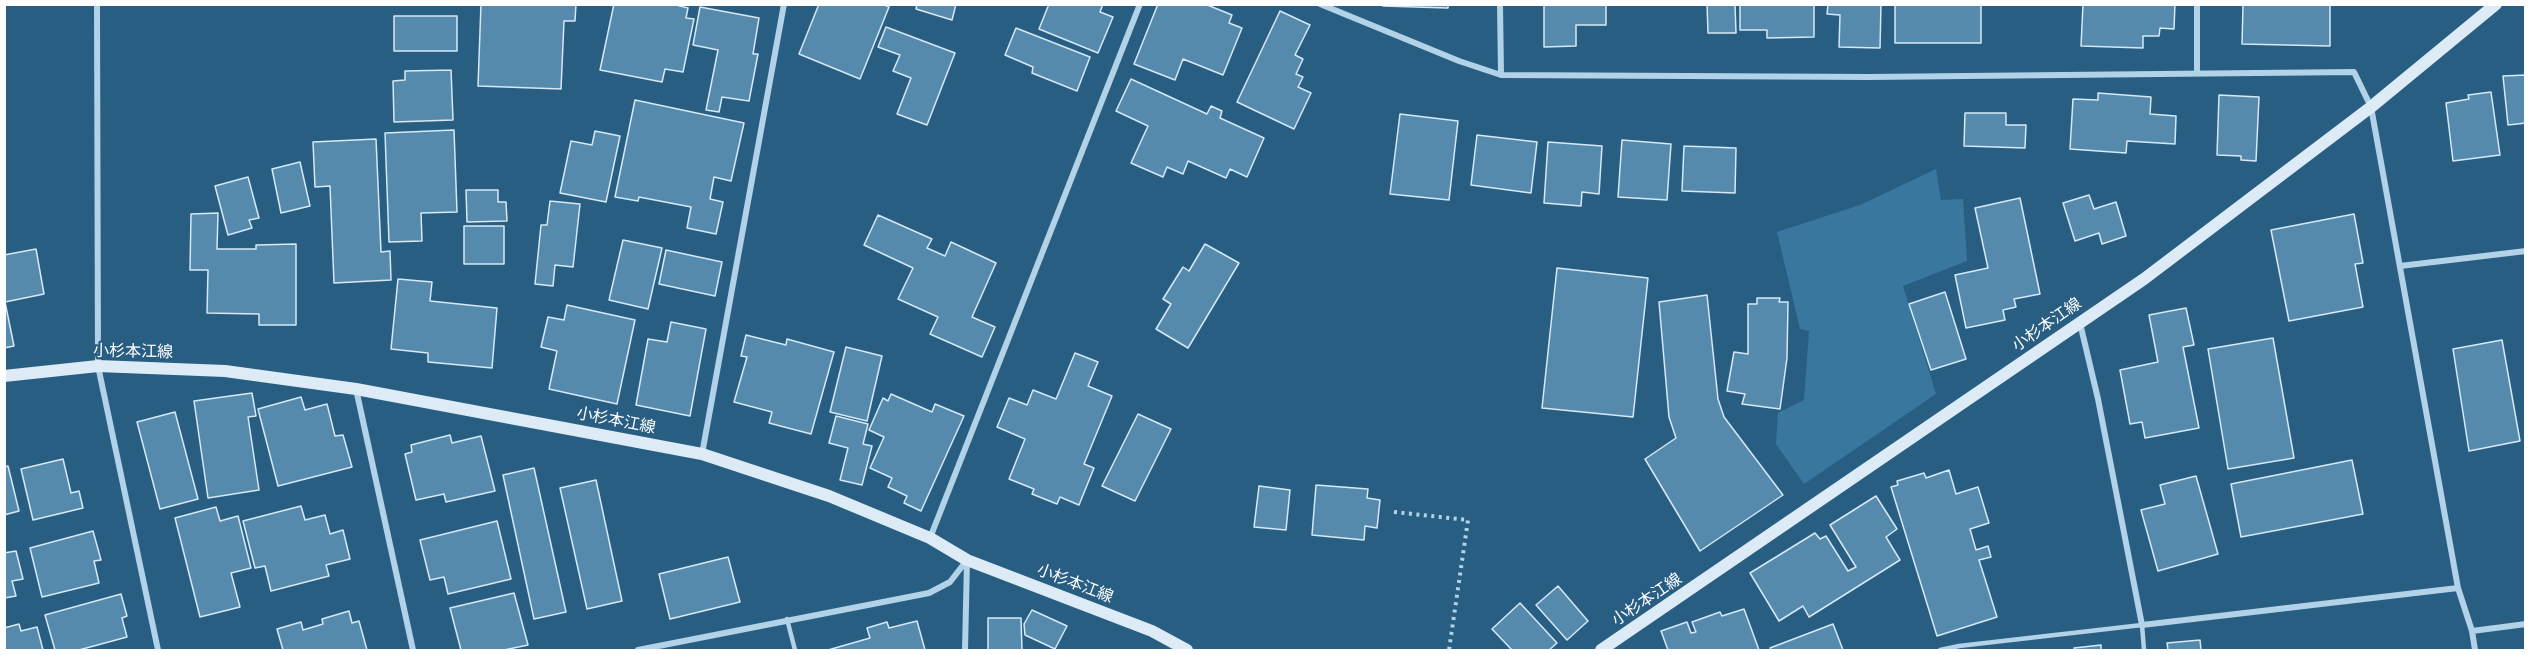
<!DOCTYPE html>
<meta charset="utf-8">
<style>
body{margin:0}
#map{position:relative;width:2530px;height:655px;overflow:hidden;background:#295e83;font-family:"Fira Sans Condensed",sans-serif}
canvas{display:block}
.frame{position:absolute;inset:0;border:6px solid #fff;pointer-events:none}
</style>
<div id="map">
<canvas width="2530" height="655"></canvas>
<div class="frame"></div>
</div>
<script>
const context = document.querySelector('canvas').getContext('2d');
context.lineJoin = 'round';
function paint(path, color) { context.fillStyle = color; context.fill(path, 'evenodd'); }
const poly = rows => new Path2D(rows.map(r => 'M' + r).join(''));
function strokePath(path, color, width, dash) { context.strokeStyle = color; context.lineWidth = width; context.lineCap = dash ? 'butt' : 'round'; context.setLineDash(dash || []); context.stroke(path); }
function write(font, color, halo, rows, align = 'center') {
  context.font = font + ' "Fira Sans Condensed","Noto Sans JP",sans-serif'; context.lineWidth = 4.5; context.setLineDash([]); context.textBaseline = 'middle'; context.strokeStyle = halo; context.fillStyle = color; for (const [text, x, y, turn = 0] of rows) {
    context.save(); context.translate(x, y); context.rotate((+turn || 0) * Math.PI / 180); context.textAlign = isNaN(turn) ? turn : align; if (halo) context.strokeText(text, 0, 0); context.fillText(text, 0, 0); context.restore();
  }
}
const green = poly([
 [1936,169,1941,200,1963,199,1967,261,1903,286,1936,394,1804,484,1776,444,1778,413,1804,400,1809,331,1800,329,1777,232,1860,205]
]);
const building = poly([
 [481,4,576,4,575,21,564,21,561,89,478,86,481,4],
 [614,4,672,4,688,8,686,18,694,19,683,72,665,69,662,82,600,70,614,4],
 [819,4,883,4,889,7,860,79,799,54,819,4],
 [917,4,956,4,952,20,916,9,917,4],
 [1049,4,1103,4,1100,12,1113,17,1098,53,1039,29,1049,4],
 [1158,4,1205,4,1232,15,1229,23,1242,28,1223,75,1183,59,1175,80,1134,64,1158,4],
 [1383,4,1448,4,1448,8,1383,6,1383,4],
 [1544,4,1606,4,1606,25,1576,25,1576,46,1544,47,1544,4],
 [1707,4,1735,4,1736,33,1708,33,1707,4],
 [1740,4,1814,4,1814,37,1767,38,1767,30,1740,30,1740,4],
 [1828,4,1881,4,1880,48,1839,47,1840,15,1827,14,1828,4],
 [1895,4,1981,4,1981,43,1895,43,1895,4],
 [2083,4,2175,4,2174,29,2160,28,2159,36,2143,36,2143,48,2081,46,2083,4],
 [2330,4,2330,46,2242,44,2243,5,2330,4],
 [700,7,759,18,753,54,758,54,749,101,722,97,719,112,706,110,718,50,693,45,700,7],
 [1280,11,1310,25,1295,55,1303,59,1296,74,1303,77,1298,87,1311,93,1294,129,1237,102,1280,11],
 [394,16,457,16,457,51,394,51,394,16],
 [886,27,955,53,927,125,897,114,911,78,893,71,900,55,878,47,886,27],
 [1016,28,1090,57,1077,91,1032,73,1033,67,1005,55,1016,28],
 [451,70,453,120,394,122,393,81,405,80,405,71,451,70],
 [2526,75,2526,123,2508,125,2503,76,2526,75],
 [1131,79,1207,114,1211,106,1222,111,1220,118,1264,138,1247,177,1230,169,1226,178,1188,161,1183,174,1167,167,1163,177,1131,163,1148,126,1116,111,1131,79],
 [2491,92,2500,155,2453,161,2446,103,2469,99,2468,95,2491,92],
 [2098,93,2151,97,2150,114,2176,116,2175,144,2127,141,2126,153,2070,149,2073,99,2098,100,2098,93],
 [2219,95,2259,97,2256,161,2241,160,2241,156,2217,155,2219,95],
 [635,100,744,123,731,181,714,177,710,199,723,202,716,234,687,228,691,207,639,197,638,201,615,197,635,100],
 [1965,113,2006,113,2006,125,2026,125,2025,148,1964,146,1965,113],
 [1400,114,1458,121,1449,200,1390,194,1400,114],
 [454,130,457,212,421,213,422,241,389,242,385,133,454,130],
 [595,131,620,136,606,202,560,193,571,141,592,145,595,131],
 [1477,135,1537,142,1531,193,1471,185,1477,135],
 [376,139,381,252,390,251,391,280,334,283,330,186,315,187,313,142,376,139],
 [1622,140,1671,144,1667,200,1618,197,1622,140],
 [1548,142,1602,146,1599,194,1582,192,1581,206,1544,203,1548,142],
 [1684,146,1736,148,1735,193,1682,191,1684,146],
 [300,162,310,206,281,213,272,169,300,162],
 [248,177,259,218,249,220,252,228,228,235,215,186,248,177],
 [466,190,498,190,498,202,506,202,507,221,467,222,466,190],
 [2089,195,2094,209,2116,202,2126,236,2102,244,2099,233,2075,241,2063,203,2089,195],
 [2020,198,2040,294,2014,299,2016,307,2003,310,2005,320,1966,328,1955,275,1988,268,1975,208,2020,198],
 [550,201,580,204,573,267,555,265,553,286,535,284,541,225,547,225,550,201],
 [218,213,217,249,256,249,256,245,296,244,296,325,259,325,259,314,207,313,208,270,190,270,191,214,218,213],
 [2354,214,2363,263,2355,264,2363,307,2289,321,2271,230,2354,214],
 [878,215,932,239,927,248,945,256,951,242,996,263,972,317,995,327,982,357,930,334,938,317,898,299,913,268,864,245,878,215],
 [464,226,504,226,504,264,464,264,464,226],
 [623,240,662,248,648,309,609,300,623,240],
 [1205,244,1239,263,1188,348,1156,329,1171,304,1163,299,1183,267,1189,271,1205,244],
 [36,249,44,294,5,302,14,346,4,348,4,255,36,249],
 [666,250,722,262,715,296,659,284,666,250],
 [1557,268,1648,278,1633,417,1542,408,1557,268],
 [398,279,432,282,430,301,497,308,492,368,428,362,428,353,391,349,398,279],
 [1945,292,1966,359,1931,370,1909,304,1945,292],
 [1707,295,1718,399,1724,417,1783,495,1700,551,1645,459,1676,438,1669,417,1659,302,1707,295],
 [1757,298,1780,298,1779,302,1788,302,1787,358,1780,409,1742,404,1745,394,1727,391,1734,352,1748,354,1748,304,1757,304,1757,298],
 [567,305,635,320,617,404,549,389,557,351,541,347,548,317,564,320,567,305],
 [2186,308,2194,345,2183,347,2199,428,2145,438,2142,422,2130,424,2120,370,2158,362,2149,315,2186,308],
 [671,322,706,329,690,416,636,405,648,339,667,342,671,322],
 [746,335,786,345,787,339,834,352,811,434,769,423,772,412,734,402,747,357,741,356,746,335],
 [2273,338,2294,458,2228,469,2208,349,2273,338],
 [2502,340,2520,441,2469,451,2453,349,2502,340],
 [846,347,882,356,867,421,830,412,846,347],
 [1075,353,1098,362,1088,386,1112,396,1084,464,1094,468,1079,505,1060,497,1057,504,1032,494,1034,489,1009,479,1025,439,997,427,1009,398,1027,405,1033,390,1056,399,1075,353],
 [252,393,256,416,248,417,259,490,208,498,194,401,252,393],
 [891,394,932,412,935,404,964,416,921,511,904,503,907,496,888,487,892,478,870,468,884,437,869,430,883,398,888,401,891,394],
 [301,397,305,410,327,404,335,436,343,435,352,467,278,486,258,409,301,397],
 [175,412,198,499,160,509,137,422,175,412],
 [1138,414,1171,429,1135,501,1102,486,1138,414],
 [836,416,868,424,863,444,872,446,862,485,840,480,848,448,829,443,836,416],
 [450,435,452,443,481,436,495,491,446,502,444,494,416,500,405,454,412,452,411,445,450,435],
 [63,459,71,493,79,491,83,508,33,520,21,469,63,459],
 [2352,460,2363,514,2241,537,2231,484,2352,460],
 [8,466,19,511,4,515,4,467,8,466],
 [534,468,566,612,534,619,503,475,534,468],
 [1949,470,1956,494,1978,487,1989,523,1970,529,1976,550,1988,546,1991,557,1979,560,1997,617,1937,636,1891,487,1898,485,1897,481,1924,473,1926,478,1949,470],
 [2196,476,2218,554,2158,571,2141,510,2165,504,2160,485,2196,476],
 [596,480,622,601,587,609,560,488,596,480],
 [1316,485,1368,489,1367,498,1380,500,1377,528,1365,526,1364,540,1312,535,1316,485],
 [1259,486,1290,490,1286,530,1254,527,1259,486],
 [1876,496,1897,529,1886,537,1900,560,1809,617,1803,606,1779,621,1750,573,1815,533,1820,539,1826,536,1848,571,1856,567,1830,525,1876,496],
 [301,506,305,520,325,515,330,534,343,530,350,559,326,565,329,576,271,591,265,566,255,568,243,521,301,506],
 [216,507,220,521,238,516,251,568,231,573,240,607,200,617,175,518,216,507],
 [497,521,511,579,448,594,444,577,430,580,420,540,497,521],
 [93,531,101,560,94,561,99,583,42,597,30,548,93,531],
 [16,551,23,579,12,581,16,596,4,598,4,553,16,551],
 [728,557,740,602,670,619,659,574,728,557],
 [1558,586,1588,621,1567,640,1536,605,1558,586],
 [514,593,528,645,504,650,461,650,450,608,514,593],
 [121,594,127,616,122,618,127,637,79,650,55,650,45,615,121,594],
 [1520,603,1557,643,1549,650,1512,650,1492,629,1520,603],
 [1744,609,1759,650,1668,650,1661,631,1687,622,1691,633,1696,632,1692,622,1720,612,1722,616,1744,609],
 [1032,610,1067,626,1055,649,1025,635,1024,624,1032,610],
 [349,611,352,623,359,621,367,650,283,650,277,629,301,622,303,630,323,624,322,619,349,611],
 [988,618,1021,618,1022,650,988,650,988,618],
 [917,621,925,650,828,650,870,638,867,628,887,622,889,628,917,621],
 [19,624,21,631,37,627,43,650,4,650,4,628,19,624],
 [1833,624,1843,650,1771,650,1770,648,1833,624],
 [2200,640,2201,650,2168,650,2167,643,2200,640],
 [2101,645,2101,650,2075,650,2074,648,2101,645]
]);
const path = poly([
 [1394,512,1468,520,1449,650]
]);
const lane = poly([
 [787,619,795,650],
 [1940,650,1959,646,2142,625,2144,650]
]);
const street = poly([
 [97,4,98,366,158,650],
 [1320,4,1459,61,1501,75,1869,77,2354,72,2371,107,2458,588,2472,631,2475,650],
 [1500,4,1501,75],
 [2197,72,2197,4],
 [2400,266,2526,251],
 [2080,323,2098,399,2142,625,2458,588],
 [356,389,413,650],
 [702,454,784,4],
 [930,538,1140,4],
 [2472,631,2526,624],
 [638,650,929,593,950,582,967,560],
 [965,650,967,561]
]);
const secondary = poly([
 [4,376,98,366,225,371,356,389,702,454,829,496,930,538,967,560,1152,631,1187,650],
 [1601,650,2144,279,2371,107,2496,4]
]);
const streetNames = [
 ["小杉本江線",2047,325,-35],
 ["小杉本江線",133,352,1],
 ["小杉本江線",616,421,11],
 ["小杉本江線",1075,584,21],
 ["小杉本江線",1647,600,-34]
];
paint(green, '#39779f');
paint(building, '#558aad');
strokePath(building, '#d5e9f6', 1.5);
strokePath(path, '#b2d2e7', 4, [3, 4.5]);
strokePath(lane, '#b2d2e7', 4.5);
strokePath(street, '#b2d2e7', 6);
strokePath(secondary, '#dcebf6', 12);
write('16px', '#fff', '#295e83', streetNames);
</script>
